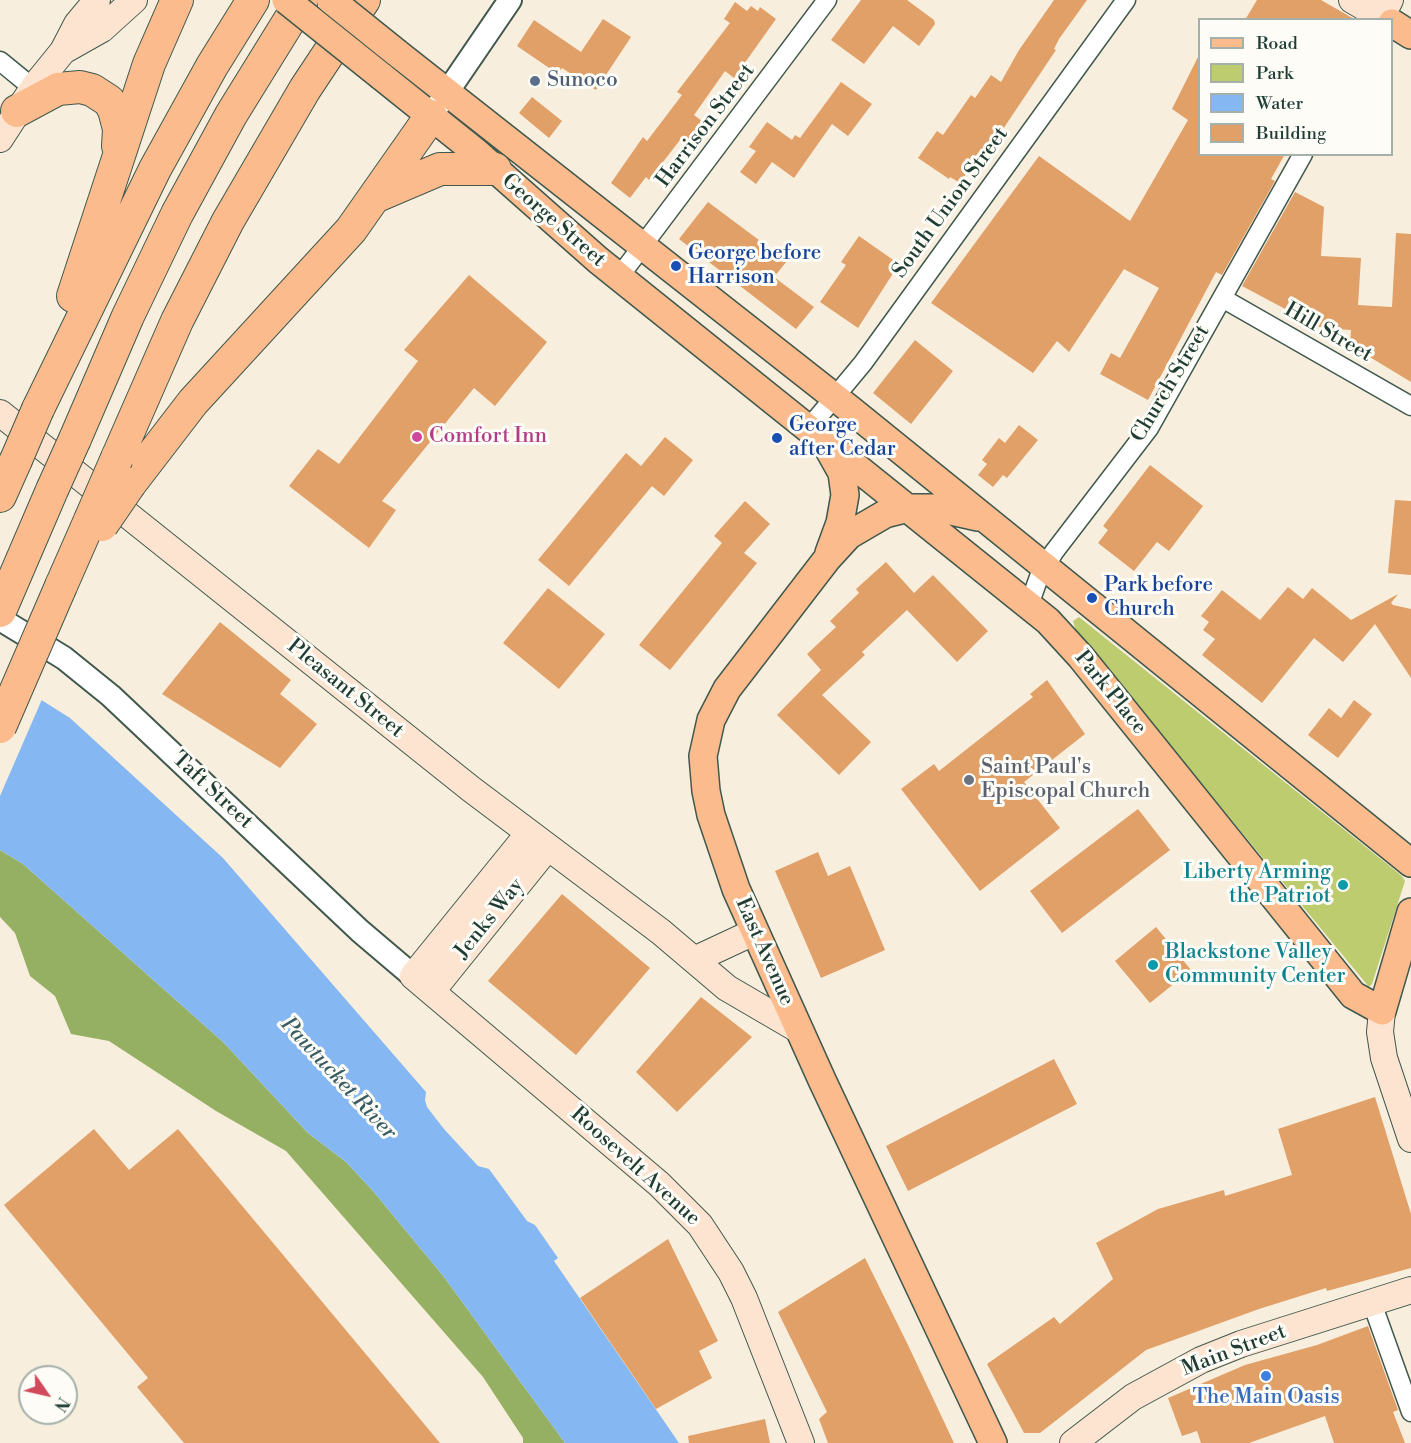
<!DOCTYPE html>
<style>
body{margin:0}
#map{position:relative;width:1411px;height:1443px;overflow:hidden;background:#f8eedd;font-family:"Libre Bodoni",serif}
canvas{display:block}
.legend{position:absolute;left:1198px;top:18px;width:195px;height:138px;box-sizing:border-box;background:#fdfcf7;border:2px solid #a4b0a9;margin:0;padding:8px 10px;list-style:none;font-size:18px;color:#1f3d34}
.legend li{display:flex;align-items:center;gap:12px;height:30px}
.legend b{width:30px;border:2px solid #a4b0a9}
.north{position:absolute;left:18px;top:1365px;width:60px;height:60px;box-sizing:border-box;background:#fdfcf7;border:2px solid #a4b0a9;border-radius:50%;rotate:124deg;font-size:16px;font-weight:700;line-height:24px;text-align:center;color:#1f3d34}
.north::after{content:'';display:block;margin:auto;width:21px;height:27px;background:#d1495b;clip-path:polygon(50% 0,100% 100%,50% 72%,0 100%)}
</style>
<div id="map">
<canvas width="1411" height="1443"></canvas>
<ul class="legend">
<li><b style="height:8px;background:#fbbb8c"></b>Road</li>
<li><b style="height:16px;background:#bccc6f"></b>Park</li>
<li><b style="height:16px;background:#85b7f2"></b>Water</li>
<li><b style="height:16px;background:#e0a067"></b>Building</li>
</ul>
<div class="north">N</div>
</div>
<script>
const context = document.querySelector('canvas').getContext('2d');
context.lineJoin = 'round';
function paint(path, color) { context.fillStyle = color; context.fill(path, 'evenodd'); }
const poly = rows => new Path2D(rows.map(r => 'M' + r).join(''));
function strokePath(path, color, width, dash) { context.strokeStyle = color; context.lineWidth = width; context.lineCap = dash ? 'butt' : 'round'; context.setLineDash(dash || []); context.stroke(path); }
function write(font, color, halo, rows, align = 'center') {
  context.font = font + ' "Libre Bodoni",serif'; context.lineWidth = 6; context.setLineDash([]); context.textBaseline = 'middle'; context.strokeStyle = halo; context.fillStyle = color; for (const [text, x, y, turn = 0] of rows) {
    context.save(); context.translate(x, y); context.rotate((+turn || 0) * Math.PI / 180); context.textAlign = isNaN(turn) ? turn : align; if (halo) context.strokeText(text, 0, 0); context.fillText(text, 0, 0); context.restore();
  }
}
const green = poly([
 [1079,617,1402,876,1405,881,1372,984,1369,987,1076,631,1073,621]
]);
const forest = poly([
 [0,850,23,864,223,1042,308,1133,346,1162,373,1191,444,1277,565,1443,523,1443,523,1438,483,1377,286,1151,216,1111,109,1041,71,1034,55,996,30,976,15,933,0,917]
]);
const water = poly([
 [0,674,70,718,223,858,426,1092,425,1100,427,1107,444,1129,478,1166,489,1169,527,1221,535,1225,558,1258,554,1261,679,1443,565,1443,444,1277,373,1191,346,1162,308,1133,223,1042,23,864,0,850]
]);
const pier = poly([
 [0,671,43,697,0,796]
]);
const building = poly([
 [861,0,907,0,934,20,935,24,919,46,893,26,864,64,831,40],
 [1054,0,1087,0,1059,39,1054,49,1056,50,989,150,984,147,960,183,950,177,949,179,918,158,937,131,943,135,971,95,975,98,991,75,1001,82,1019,50],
 [1257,0,1321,0,1356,20,1245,20],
 [735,2,747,11,751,6,758,11,760,7,776,19,734,78,725,71,694,115,706,124,690,147,680,140,649,180,646,177,630,198,611,183,643,137,647,141,682,95,677,92,730,23,724,19],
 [603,19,631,37,596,90,562,68,558,74,517,46,534,20,581,52],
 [1200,53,1200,154,1285,154,1271,179,1275,181,1222,275,1216,272,1148,400,1100,374,1111,353,1120,358,1159,288,1124,269,1069,352,1057,341,1033,373,931,303,1039,156,1130,221,1188,120,1172,109],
 [841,82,872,104,848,136,832,124,794,178,772,162,756,184,740,172,756,151,749,147,767,122,792,140,795,135,800,138],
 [532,97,562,121,549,138,519,113],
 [1295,192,1324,207,1321,256,1361,258,1358,305,1392,307,1396,233,1411,234,1411,382,1350,345,1351,330,1321,328,1242,286],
 [708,202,787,261,774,277,814,307,796,329,679,239],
 [859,236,899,264,858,328,820,302,846,265,841,262],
 [469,275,547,342,495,406,474,388,382,501,396,510,369,548,289,486,318,449,339,464,418,361,404,350],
 [915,340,953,371,911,424,873,393],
 [1019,425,1038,440,1007,478,1003,475,993,487,978,475,987,464,982,460,999,438,1005,443],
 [665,437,693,460,664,496,652,486,569,586,538,560,626,453,641,466],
 [1150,465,1203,506,1169,551,1157,542,1134,571,1098,543,1108,530,1103,526],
 [1395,500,1411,501,1411,575,1388,573],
 [745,501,770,524,744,553,757,563,670,670,639,645,722,543,714,536],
 [886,562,914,593,933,575,988,631,957,662,907,610,862,652,865,655,822,695,871,742,839,775,777,715,821,670,807,654,836,627,830,621,859,593,856,589],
 [1288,587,1303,599,1312,588,1351,620,1398,594,1391,603,1393,605,1411,609,1411,678,1375,624,1343,662,1314,638,1262,703,1202,655,1215,639,1203,630,1209,622,1201,616,1222,590,1260,620],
 [548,588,605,634,559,689,503,643],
 [220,622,291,680,280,694,317,724,280,768,162,694],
 [1047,680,1085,734,1024,782,1060,828,980,891,901,789,934,764,939,771,1033,697,1030,694],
 [1354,700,1372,714,1338,758,1308,735,1329,708,1341,718],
 [1138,809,1170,850,1062,933,1030,891],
 [818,852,828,876,850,866,885,950,821,978,775,871],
 [562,894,650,968,576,1055,488,981],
 [1156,927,1191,970,1150,1003,1115,961],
 [701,997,752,1037,677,1112,636,1072],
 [1054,1059,1077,1104,908,1191,886,1146],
 [1375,1097,1411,1214,1411,1268,1327,1291,1326,1288,1259,1309,1146,1350,1040,1433,1024,1433,987,1364,1054,1317,1060,1324,1113,1279,1096,1243,1158,1209,1224,1190,1225,1196,1292,1175,1278,1129],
 [94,1129,129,1170,178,1129,440,1443,184,1443,137,1387,148,1378,4,1205],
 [668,1239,718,1341,699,1351,712,1378,656,1409,580,1298],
 [865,1258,908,1345,954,1443,828,1443,819,1419,827,1412,778,1312],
 [1368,1326,1398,1410,1393,1412,1405,1443,1334,1443,1325,1416,1249,1443,1201,1443,1197,1431,1182,1436,1168,1398,1245,1365,1317,1345],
 [765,1419,770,1443,689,1443,688,1436]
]);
const minor = poly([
 [0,61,33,88],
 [619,277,827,0],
 [1222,298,1411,406],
 [808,429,863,363,1126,0],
 [1029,605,1039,577,1054,552,1149,428,1303,154],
 [1372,1303,1411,1412]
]);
const tertiary = poly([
 [437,107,510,0],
 [0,619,64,658,111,696,360,931,413,976]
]);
const secondary = poly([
 [1352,0,1381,17,1390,0],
 [63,51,102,29,134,0],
 [0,139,33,88,63,51,77,24,97,0],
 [0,413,471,789,661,932,694,960,754,932],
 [529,833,413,976,659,1184,700,1225,731,1272,744,1298,801,1443],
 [694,960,727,988,799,1030],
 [432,991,548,847],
 [1382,1011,1380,1032,1384,1058,1411,1139],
 [1073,1443,1133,1397,1201,1360,1241,1344,1411,1290]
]);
const primary = poly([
 [1392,23,1411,35],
 [397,53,851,410,1411,863],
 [381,76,477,153,598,260,1048,621,1081,657,1353,995,1382,1011,1411,912],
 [828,448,842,473,845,495,840,523,829,553],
 [978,517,938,508,909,508,885,514,849,535,827,559,727,689,711,720,703,756,706,791,711,815,736,889,822,1080,993,1443]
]);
const motorway = poly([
 [17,111,58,89,80,87,92,90,109,101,114,110,119,129,118,146],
 [379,195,440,169,495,169],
 [73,296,149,64,177,0],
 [38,409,155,169,212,66,253,0],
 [75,439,128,316,177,214,231,115,302,0],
 [117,458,177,321,228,221,305,89,364,0],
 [130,484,193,402,351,230,431,116],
 [0,496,16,460],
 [61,586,90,520],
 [0,611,52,490]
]);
const primaryBridge = poly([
 [286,0,381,76],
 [331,0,397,53]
]);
const motorwayBridge = poly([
 [16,460,38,409],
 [52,490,75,439],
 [90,520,117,458],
 [102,525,130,484],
 [0,727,61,586]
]);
const markers = [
 [535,81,6,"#5c6f8a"],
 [676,266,6,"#1a4fb4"],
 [417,437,6,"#d1479c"],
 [777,438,6,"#1a4fb4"],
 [1092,598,6,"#1a4fb4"],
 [969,780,6,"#6b7280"],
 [1343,885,6,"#0f9aa8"],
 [1153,965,6,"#0f9aa8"],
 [1266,1376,6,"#3f7fe0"]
];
const serviceNames = [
 ["Sunoco",547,81]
];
const streetNames = [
 ["Harrison Street",706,126,-53],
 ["South Union Street",951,203,-54],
 ["George Street",553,221,41],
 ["Hill Street",1328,333,30],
 ["Church Street",1171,384,-59],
 ["Pleasant Street",345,689,39],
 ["Park Place",1110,693,51],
 ["Taft Street",212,791,43],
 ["Jenks Way",490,919,-51],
 ["East Avenue",764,952,66],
 ["Roosevelt Avenue",635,1167,42],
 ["Main Street",1234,1351,-21]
];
const transitNames = [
 ["George before",688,254],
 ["Harrison",688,278],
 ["George",789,426],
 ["after Cedar",789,450],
 ["Park before",1104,586],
 ["Church",1104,610]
];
const hotelNames = [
 ["Comfort Inn",429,437]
];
const worshipNames = [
 ["Saint Paul's",981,768],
 ["Episcopal Church",981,792]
];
const cultureNames = [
 ["Liberty Arming",1331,873],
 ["the Patriot",1331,897],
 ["Blackstone Valley",1165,953,"left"],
 ["Community Center",1165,977,"left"]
];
const shopNames = [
 ["The Main Oasis",1266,1398]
];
const waterNames = [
 ["Pawtucket River",338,1079,47]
];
paint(green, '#bccc6f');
paint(forest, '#95b062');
paint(water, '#85b7f2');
paint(pier, '#f8eedd');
paint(building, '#e0a067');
strokePath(minor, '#40584d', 21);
strokePath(tertiary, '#40584d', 26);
strokePath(secondary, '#40584d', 28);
strokePath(primary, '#40584d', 30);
strokePath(motorway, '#40584d', 34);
strokePath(minor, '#fff', 18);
strokePath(tertiary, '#fff', 22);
strokePath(secondary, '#fde4d1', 26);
strokePath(primary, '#fbbb8c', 27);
strokePath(motorway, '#fbbb8c', 32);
strokePath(primaryBridge, '#40584d', 30, []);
strokePath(motorwayBridge, '#40584d', 34, []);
strokePath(primaryBridge, '#fbbb8c', 27);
strokePath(motorwayBridge, '#fbbb8c', 32);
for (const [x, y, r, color] of markers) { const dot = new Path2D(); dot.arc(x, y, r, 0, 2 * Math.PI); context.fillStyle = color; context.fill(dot); strokePath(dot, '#fdfcf7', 2); }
write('21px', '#4e5e75', '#fdfcf7', serviceNames, 'left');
write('21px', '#1f3d34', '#fdfcf7', streetNames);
write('21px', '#164399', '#fdfcf7', transitNames, 'left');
write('21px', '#b23c85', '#fdfcf7', hotelNames, 'left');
write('21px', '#5b616d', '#fdfcf7', worshipNames, 'left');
write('21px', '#0d838f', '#fdfcf7', cultureNames, 'right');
write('21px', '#366cbe', '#fdfcf7', shopNames);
write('italic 22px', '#385c64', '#fdfcf7', waterNames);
</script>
